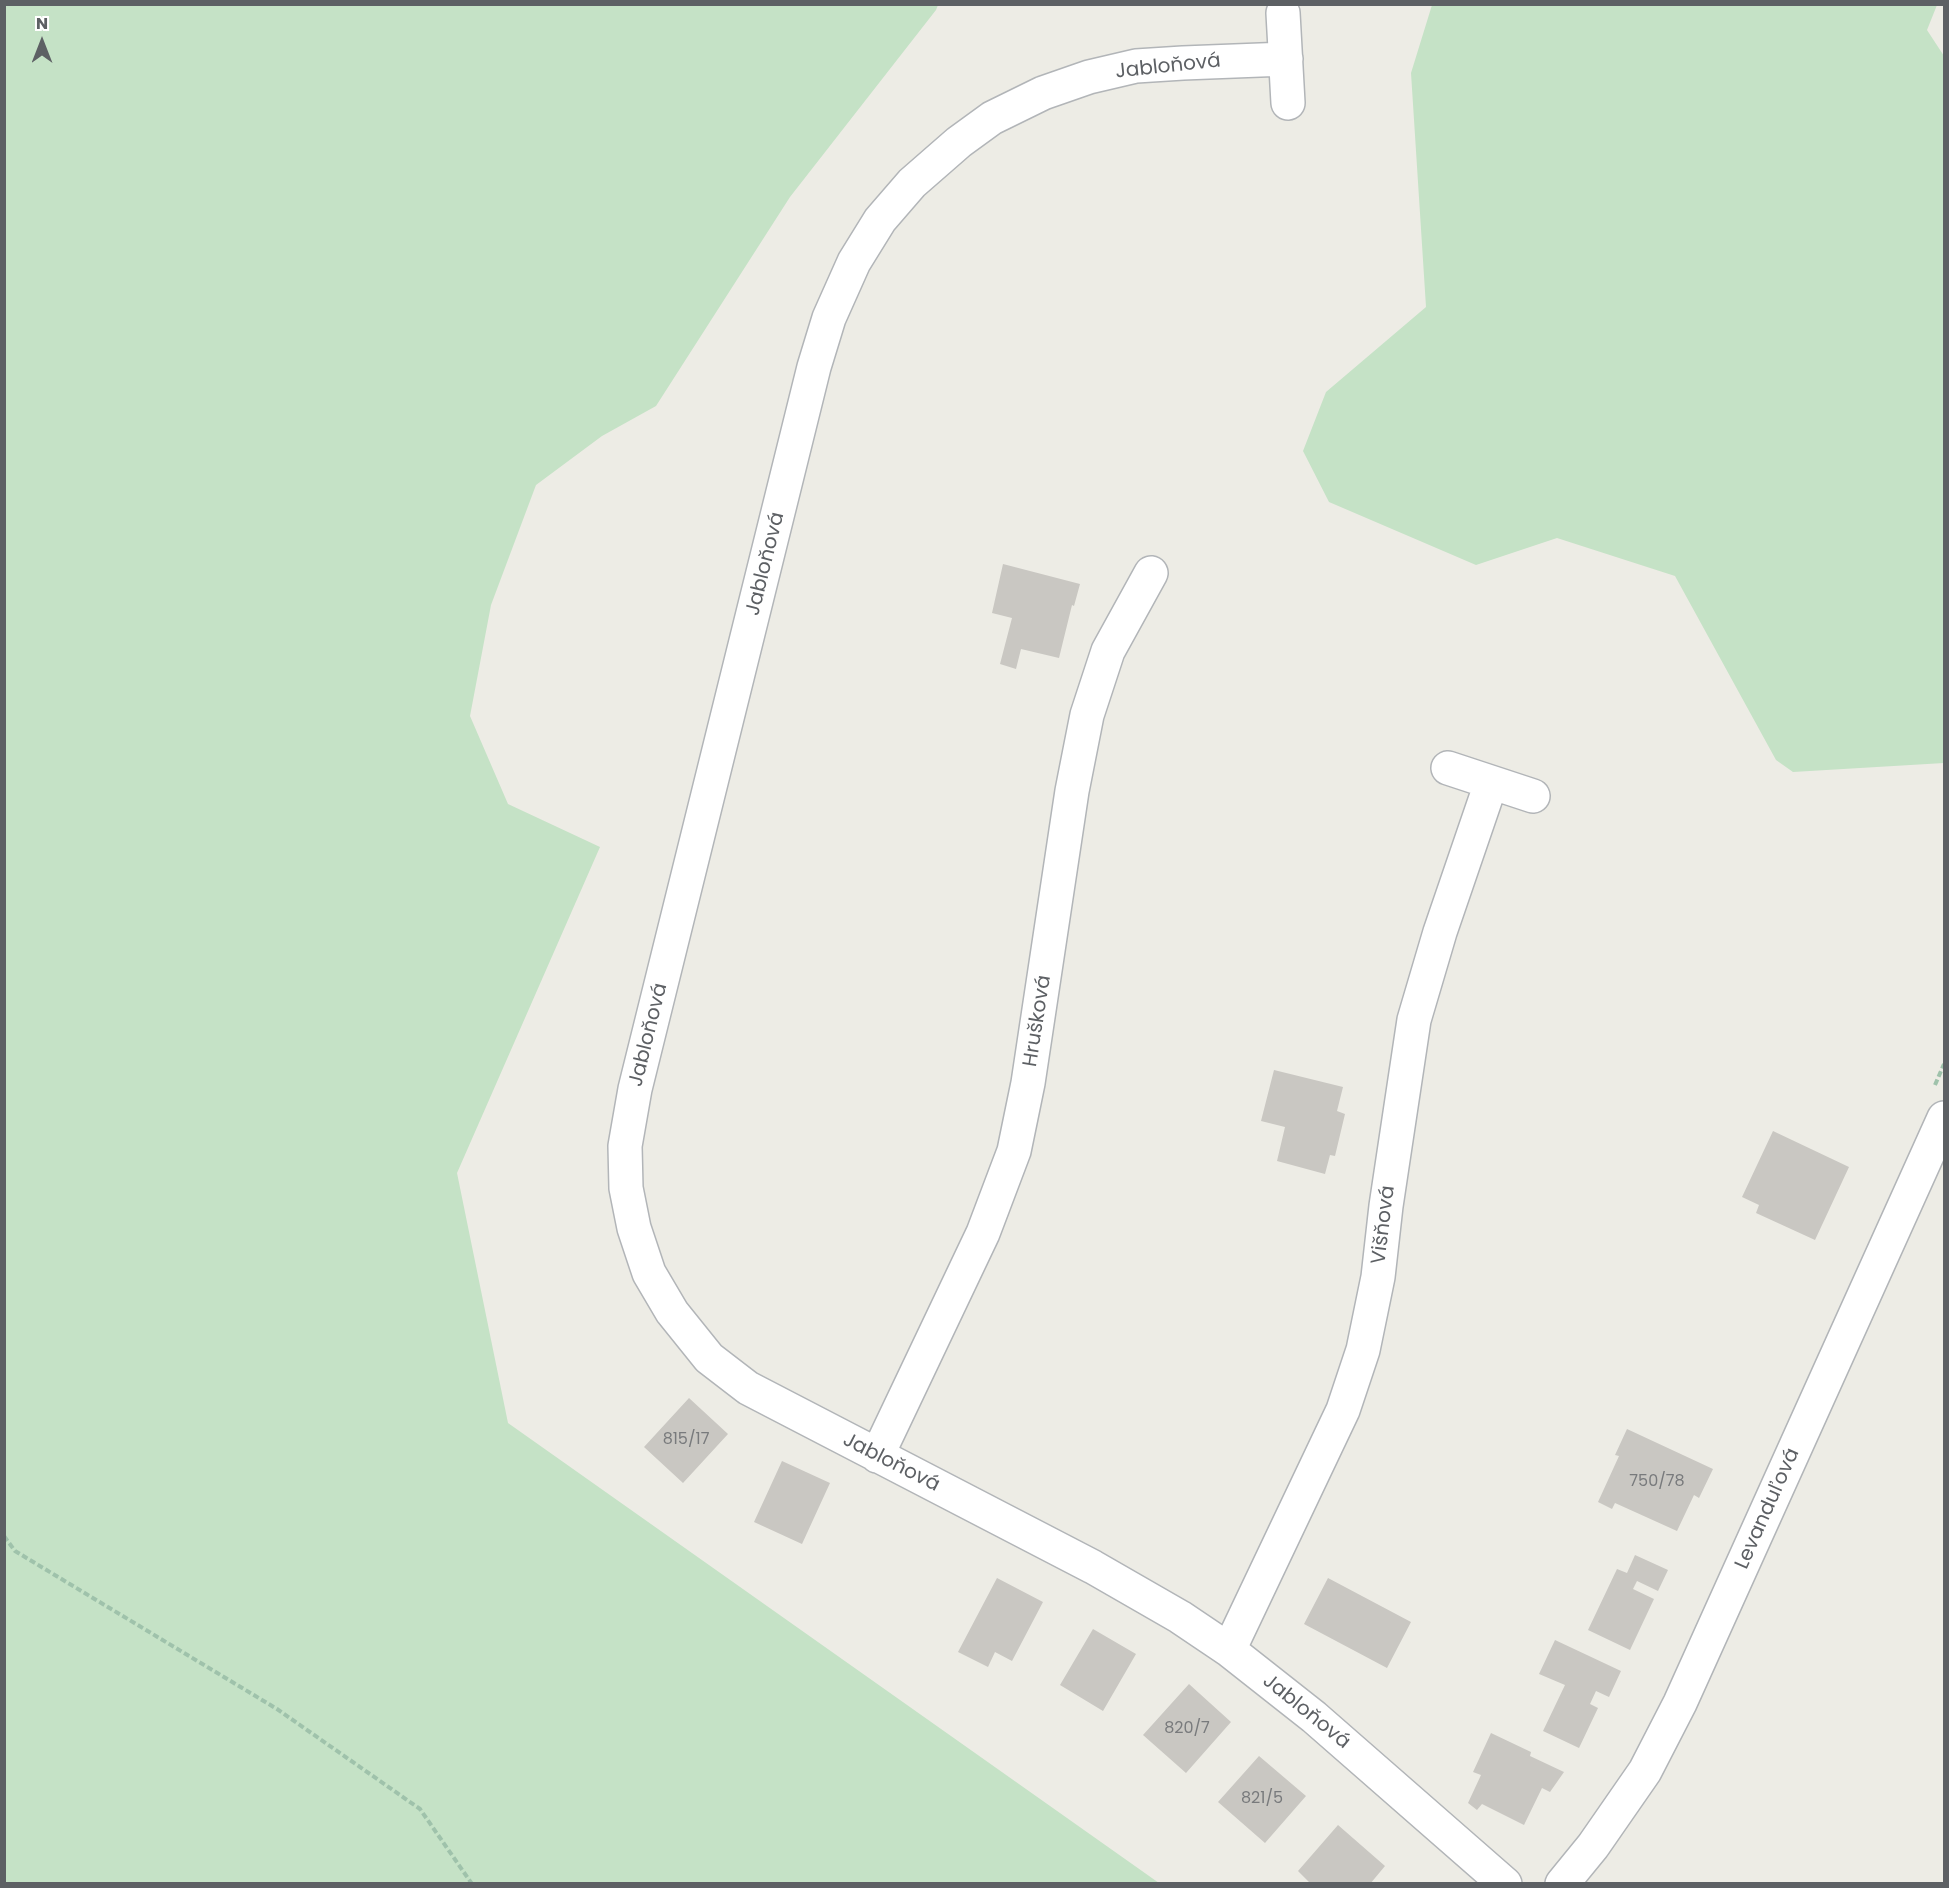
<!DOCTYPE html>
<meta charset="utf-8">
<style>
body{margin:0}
#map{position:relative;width:1949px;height:1888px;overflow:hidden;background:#edece5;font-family:Poppins,sans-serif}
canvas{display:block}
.frame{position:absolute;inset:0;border:6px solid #5d6064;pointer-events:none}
.north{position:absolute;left:12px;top:12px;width:60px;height:60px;-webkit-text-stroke:4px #fff;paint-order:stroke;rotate:0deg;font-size:16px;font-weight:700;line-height:24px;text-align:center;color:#5d6064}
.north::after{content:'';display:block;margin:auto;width:21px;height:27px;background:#5d6064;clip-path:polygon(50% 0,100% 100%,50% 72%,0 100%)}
</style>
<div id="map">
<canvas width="1949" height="1888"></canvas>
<div class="frame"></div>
<div class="north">N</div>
</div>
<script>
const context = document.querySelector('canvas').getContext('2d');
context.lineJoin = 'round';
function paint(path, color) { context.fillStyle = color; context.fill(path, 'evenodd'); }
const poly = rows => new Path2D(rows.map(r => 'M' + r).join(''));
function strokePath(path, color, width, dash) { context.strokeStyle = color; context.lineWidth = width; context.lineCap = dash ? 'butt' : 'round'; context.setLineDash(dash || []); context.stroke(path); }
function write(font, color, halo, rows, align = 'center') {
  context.font = font + ' Poppins,sans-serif'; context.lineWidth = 6; context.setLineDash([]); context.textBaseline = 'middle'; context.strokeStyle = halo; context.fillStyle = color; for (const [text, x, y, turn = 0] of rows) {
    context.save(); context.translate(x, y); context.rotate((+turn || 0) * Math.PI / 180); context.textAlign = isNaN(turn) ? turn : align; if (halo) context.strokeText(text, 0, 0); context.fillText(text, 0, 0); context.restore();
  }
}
const green = poly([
 [5,4,938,5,936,10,790,197,656,406,602,436,536,485,491,605,470,716,508,804,600,847,457,1173,508,1423,1159,1883,5,1883],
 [1432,5,1937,5,1927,30,1944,56,1944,763,1793,772,1776,760,1675,576,1557,538,1476,565,1329,502,1303,451,1326,392,1426,307,1411,73]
]);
const building = poly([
 [1003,564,1080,584,1074,606,1072,605,1059,658,1021,649,1016,669,1000,664,1012,618,992,613],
 [1274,1070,1343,1087,1337,1111,1345,1114,1335,1156,1330,1155,1325,1174,1277,1161,1285,1127,1261,1121],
 [1773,1131,1849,1167,1815,1240,1756,1213,1759,1205,1742,1197],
 [689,1398,728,1434,683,1483,644,1447],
 [1627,1429,1713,1469,1699,1498,1694,1495,1677,1531,1615,1503,1612,1509,1598,1502,1619,1456,1615,1455],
 [782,1461,830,1483,802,1544,754,1522],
 [1635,1555,1668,1570,1658,1591,1637,1581,1633,1589,1654,1599,1630,1650,1588,1630,1617,1569,1627,1573],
 [997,1578,1043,1602,1012,1661,995,1652,988,1667,958,1652],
 [1328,1578,1411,1622,1387,1668,1304,1624],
 [1093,1629,1136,1654,1103,1711,1060,1685],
 [1555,1640,1621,1671,1609,1697,1596,1691,1590,1704,1598,1708,1579,1748,1543,1731,1565,1685,1539,1674],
 [1189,1684,1231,1722,1186,1773,1143,1735],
 [1491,1733,1531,1752,1530,1756,1564,1772,1550,1792,1542,1788,1524,1825,1482,1804,1477,1810,1468,1803,1481,1775,1473,1772],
 [1259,1756,1306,1796,1265,1843,1218,1802],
 [1338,1825,1385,1866,1370,1884,1311,1884,1298,1871]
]);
const path = poly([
 [1935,1085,1944,1064],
 [4,1536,15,1551,277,1709,420,1809,472,1884]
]);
const street = poly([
 [1283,13,1288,103],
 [1286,59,1183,63,1136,66,1089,77,1043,93,992,118,959,142,912,183,880,220,854,262,829,318,814,367,635,1089,625,1146,626,1188,634,1228,649,1273,672,1312,709,1358,748,1388,1093,1567,1180,1617,1229,1650,1314,1717,1505,1884],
 [1448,768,1533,796],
 [877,1456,983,1233,1014,1151,1028,1083,1072,791,1087,715,1108,651,1151,573],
 [1229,1650,1343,1410,1363,1350,1378,1277,1386,1206,1414,1020,1440,932,1491,783],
 [1562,1884,1593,1846,1645,1771,1680,1703,1944,1118]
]);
const numberNames = [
 ["815/17",686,1440],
 ["750/78",1657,1482],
 ["820/7",1187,1729],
 ["821/5",1262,1799]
];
const streetNames = [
 ["Jabloňová",1168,67,-6],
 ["Jabloňová",766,564,-76],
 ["Hrušková",1038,1021,-81],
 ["Jabloňová",649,1035,-76],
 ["Višňová",1384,1225,-83],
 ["Jabloňová",891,1463,27],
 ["Levanduľová",1768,1509,-66],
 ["Jabloňová",1306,1712,39]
];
paint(green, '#c5e2c6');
paint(building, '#c9c7c2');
strokePath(street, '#b2b5b8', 36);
strokePath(path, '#9fc2ab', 4, [6, 3]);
strokePath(street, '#fff', 33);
write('16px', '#787a7c', null, numberNames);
write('20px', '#5d6064', '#fff', streetNames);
</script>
